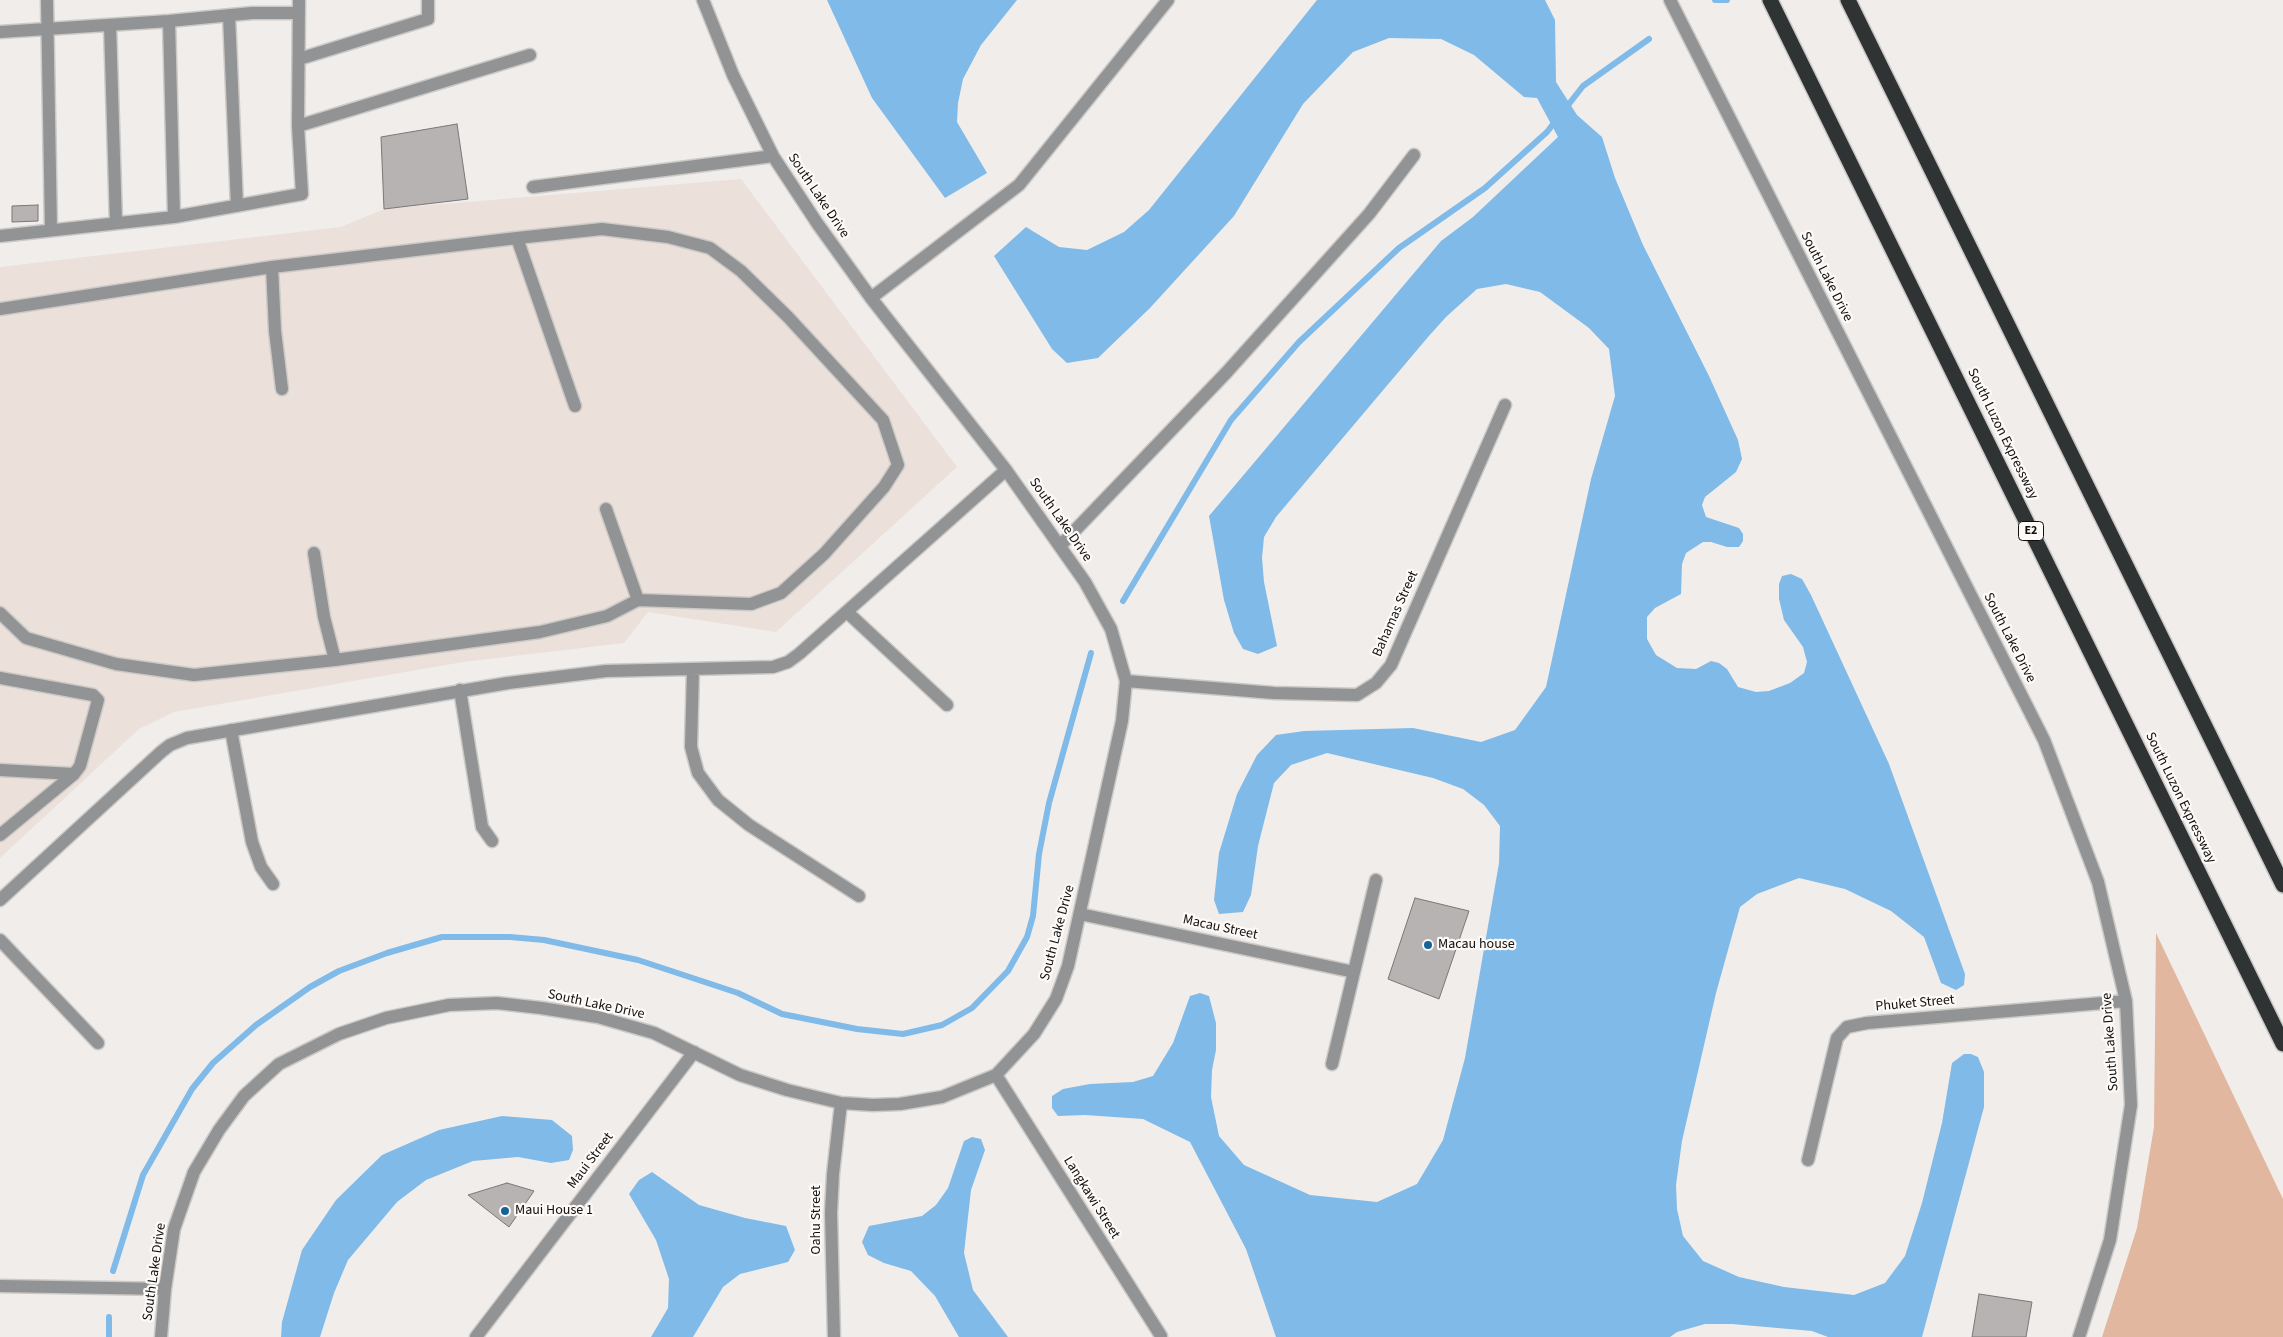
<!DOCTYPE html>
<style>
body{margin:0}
canvas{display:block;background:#f0edeb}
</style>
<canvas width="2283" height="1337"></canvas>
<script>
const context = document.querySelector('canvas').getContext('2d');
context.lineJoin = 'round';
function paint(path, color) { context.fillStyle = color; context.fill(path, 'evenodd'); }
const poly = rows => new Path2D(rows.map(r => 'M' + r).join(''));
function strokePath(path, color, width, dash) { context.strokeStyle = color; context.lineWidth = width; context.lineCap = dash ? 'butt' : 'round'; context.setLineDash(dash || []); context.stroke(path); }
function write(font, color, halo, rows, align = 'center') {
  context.font = font + ' "Source Sans 3",sans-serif'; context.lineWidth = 4.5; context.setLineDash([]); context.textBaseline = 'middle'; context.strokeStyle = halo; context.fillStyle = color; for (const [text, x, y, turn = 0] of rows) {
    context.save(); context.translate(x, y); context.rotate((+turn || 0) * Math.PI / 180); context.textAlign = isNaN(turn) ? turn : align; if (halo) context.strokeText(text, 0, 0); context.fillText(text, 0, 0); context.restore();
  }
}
const built = poly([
 [741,179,957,467,776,632,648,612,624,643,463,662,174,712,139,729,0,858,0,267,341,227,384,209]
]);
const green = poly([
 [2156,933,2283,1199,2283,1337,2102,1337,2137,1228,2154,1127]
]);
const water = poly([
 [827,0,1017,0,981,45,963,79,958,103,957,122,987,173,945,198,872,98],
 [1317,0,1545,0,1555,20,1556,82,1577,115,1602,137,1615,178,1643,245,1709,376,1738,440,1742,459,1736,472,1705,497,1702,505,1706,517,1739,528,1743,534,1743,541,1739,547,1727,547,1711,542,1703,542,1686,553,1682,564,1681,594,1655,608,1647,617,1647,639,1656,655,1677,668,1696,669,1711,661,1719,663,1727,669,1738,687,1756,692,1769,691,1790,683,1804,673,1807,662,1803,647,1784,620,1779,599,1779,584,1782,576,1791,574,1802,579,1811,595,1889,764,1965,974,1964,985,1956,990,1941,983,1924,937,1891,911,1845,889,1799,878,1757,894,1740,907,1716,993,1682,1141,1676,1185,1677,1209,1683,1236,1703,1261,1739,1277,1784,1287,1854,1295,1885,1283,1905,1256,1922,1203,1942,1123,1952,1063,1964,1054,1971,1054,1978,1057,1984,1072,1984,1107,1922,1337,1828,1337,1812,1331,1732,1324,1705,1324,1677,1332,1670,1337,1276,1337,1246,1249,1190,1142,1143,1119,1085,1115,1058,1116,1052,1108,1052,1096,1063,1089,1090,1084,1133,1082,1153,1076,1173,1043,1190,996,1200,993,1209,996,1216,1023,1216,1050,1212,1070,1211,1097,1219,1136,1244,1165,1310,1195,1377,1202,1417,1184,1443,1140,1465,1058,1499,863,1500,826,1484,805,1463,789,1433,778,1327,753,1291,765,1274,783,1258,846,1251,895,1243,912,1219,914,1214,900,1219,853,1237,794,1257,755,1276,735,1304,731,1413,728,1481,742,1515,730,1546,687,1591,479,1615,396,1609,349,1589,328,1540,292,1506,284,1477,289,1446,317,1428,337,1276,517,1264,537,1262,558,1264,582,1277,646,1258,654,1243,649,1234,633,1224,600,1209,516,1441,241,1473,217,1558,137,1537,98,1524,97,1474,55,1441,39,1389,38,1353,52,1303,104,1234,216,1150,308,1098,358,1067,363,1052,349,994,256,1026,227,1059,247,1087,250,1124,232,1149,210],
 [502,1116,552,1120,572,1136,573,1150,569,1160,551,1163,518,1157,473,1161,426,1180,397,1202,348,1260,334,1293,320,1337,281,1337,282,1322,302,1250,336,1200,382,1155,439,1130],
 [972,1137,981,1139,985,1150,971,1190,964,1253,973,1290,1008,1337,959,1337,935,1296,911,1271,884,1263,868,1255,862,1242,869,1226,922,1216,936,1205,948,1188,964,1141],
 [652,1172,699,1205,745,1218,786,1226,795,1250,788,1262,740,1274,723,1287,693,1337,651,1337,668,1308,669,1279,656,1240,629,1194,639,1180]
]);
const stream = poly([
 [1715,0,1727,0],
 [1565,109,1583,86,1649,39],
 [1123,601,1231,420,1299,342,1399,248,1485,188,1547,132,1557,119],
 [113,1271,143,1175,192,1089,213,1063,256,1025,310,987,339,971,387,953,442,937,510,937,544,940,638,960,738,993,782,1014,857,1029,903,1034,942,1025,972,1008,1008,971,1027,937,1033,916,1039,854,1049,803,1091,653],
 [109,1337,109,1317]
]);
const building = poly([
 [457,124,468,199,384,209,381,137,457,124],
 [38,205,38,221,12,222,12,206,38,205],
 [1415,898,1469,911,1439,999,1388,979,1415,898],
 [507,1183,534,1191,509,1227,468,1195,507,1183],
 [1979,1294,2032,1302,2026,1337,1972,1337,1979,1294]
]);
const minor = poly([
 [47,0,51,230],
 [1670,0,2044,740,2098,882,2126,1001,2131,1105,2110,1240,2079,1337],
 [229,15,237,206],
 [169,21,174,217],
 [110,25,116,223],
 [0,32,169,21,252,13,299,13],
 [299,59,428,19,428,0],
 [298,126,530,55],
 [533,187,773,156],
 [0,236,174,217,302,194,298,126,299,0],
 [272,267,517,238,575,406],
 [871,298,1019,185,1168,0],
 [0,309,272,267,275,331,282,389],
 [606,509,638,600],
 [1060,546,1226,373,1369,214,1414,155],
 [314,553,324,617,335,660],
 [847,612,947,705],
 [0,613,26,638,116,664,194,675,335,660,540,632,607,616,638,600,751,604,781,593,824,554,884,487,898,465,883,420,788,317,741,271,710,248,668,237,602,229,517,238],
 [693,669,691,747,698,773,718,800,749,825,859,896],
 [0,678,93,695,98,700,80,766,74,774,0,835],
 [1126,681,1274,693,1357,695,1376,683,1391,665,1505,405],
 [460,690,482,827,492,841],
 [231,730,252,842,261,867,273,884],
 [0,770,74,774],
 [0,900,161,752,170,745,187,738,508,683,606,671,773,667,788,662,799,654,1006,470],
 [1080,914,1354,972],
 [0,940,98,1043],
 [1332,1064,1376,880],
 [996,1075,1161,1336],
 [1808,1160,1837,1038,1847,1027,1867,1023,2126,1001],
 [0,1286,165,1289],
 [161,1337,165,1289,174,1229,194,1172,219,1130,244,1096,279,1064,339,1034,386,1018,449,1005,497,1003,541,1008,598,1017,654,1033,740,1075,787,1090,841,1103,873,1105,900,1104,942,1097,996,1075,1034,1034,1056,999,1068,966,1122,721,1126,681,1111,629,1085,582,1006,470,871,298,817,223,773,156,733,75,703,0],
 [476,1337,694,1052],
 [834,1337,831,1213,833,1174,841,1103]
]);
const highway = poly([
 [1770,0,2283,1044],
 [1848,0,2283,885]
]);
const markers = [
 [1428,945,5,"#146496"],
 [505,1211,5,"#146496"]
];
const shields = [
 [2031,531,25]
];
const shieldNames = [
 ["E2",2031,531]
];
const streetNames = [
 ["South Lake Drive",818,196,56],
 ["South Lake Drive",1826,277,63],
 ["South Luzon Expressway",2002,434,64],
 ["South Lake Drive",1060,520,55],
 ["Bahamas Street",1396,614,-66],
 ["South Lake Drive",2009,638,63],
 ["South Luzon Expressway",2180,798,64],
 ["Macau Street",1220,928,12],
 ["South Lake Drive",1058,933,-75],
 ["Phuket Street",1915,1004,-5],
 ["South Lake Drive",596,1005,12],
 ["South Lake Drive",2111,1042,-94],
 ["Maui Street",591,1161,-53],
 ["Langkawi Street",1091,1198,58],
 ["Oahu Street",817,1220,-90],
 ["South Lake Drive",155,1272,-82]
];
const poiNames = [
 ["Macau house",1438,945],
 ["Maui House 1",515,1211]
];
paint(built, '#ebe0da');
paint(green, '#e2b7a0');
paint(water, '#80bae8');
strokePath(stream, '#80bae8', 6);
paint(building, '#b6b3b2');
strokePath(building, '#7a7776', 1);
strokePath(minor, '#cccac8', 15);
strokePath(highway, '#cccac8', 18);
strokePath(minor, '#929394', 12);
strokePath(highway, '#303334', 15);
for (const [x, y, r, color] of markers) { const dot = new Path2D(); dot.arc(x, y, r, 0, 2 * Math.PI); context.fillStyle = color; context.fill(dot); strokePath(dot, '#fdfaf8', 2); }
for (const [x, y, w] of shields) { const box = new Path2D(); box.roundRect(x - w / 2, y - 9.5, w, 19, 4); context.fillStyle = '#fdfaf8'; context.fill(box); strokePath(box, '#111010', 1); }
write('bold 12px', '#111010', null, shieldNames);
write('14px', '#111010', '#fdfaf8', streetNames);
write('14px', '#111010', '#fdfaf8', poiNames, 'left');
</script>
